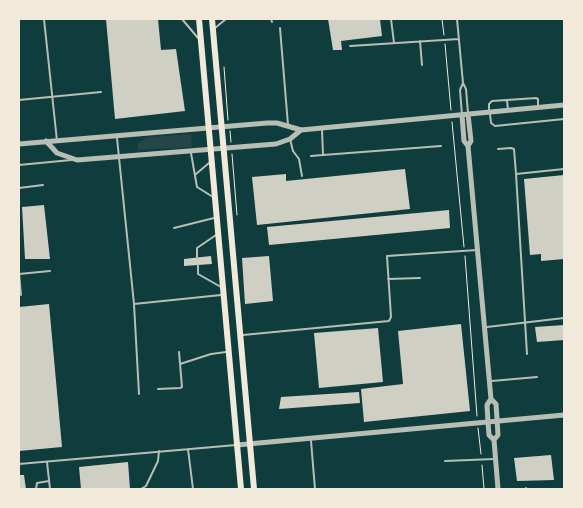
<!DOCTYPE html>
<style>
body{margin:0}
#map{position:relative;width:583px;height:508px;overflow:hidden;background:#0f3d3e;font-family:"Varela Round",sans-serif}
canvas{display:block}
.frame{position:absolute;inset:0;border:20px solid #f1e9da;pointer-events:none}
</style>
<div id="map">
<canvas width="583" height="508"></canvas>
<div class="frame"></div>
</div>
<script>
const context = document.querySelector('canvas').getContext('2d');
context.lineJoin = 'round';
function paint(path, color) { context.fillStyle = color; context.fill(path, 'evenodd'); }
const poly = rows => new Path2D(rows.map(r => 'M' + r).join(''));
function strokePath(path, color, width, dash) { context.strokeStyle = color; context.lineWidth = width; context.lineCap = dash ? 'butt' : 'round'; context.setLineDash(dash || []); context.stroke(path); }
const green = poly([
 [191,134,192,147,138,150,138,144,147,137]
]);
const building = poly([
 [106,19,158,19,161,50,176,49,185,111,115,119],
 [328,19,380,19,382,36,341,41,342,50,333,50],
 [405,169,410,209,257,225,252,177,286,174,286,181],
 [564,175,564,259,541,261,541,254,530,255,524,179],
 [44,205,50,259,25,259,22,207],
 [449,210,450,228,269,245,267,227],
 [211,256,212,264,184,266,184,259],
 [269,256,273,301,245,304,242,258],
 [49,304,62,447,19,451,19,307],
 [461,324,470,411,364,422,361,389,403,384,398,331],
 [564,325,564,340,537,342,535,327],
 [378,328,383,382,319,388,314,333],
 [359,392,360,403,279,409,281,397],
 [551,455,554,480,517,481,514,458],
 [128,462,130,489,81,489,79,467],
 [19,475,24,475,26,489,19,489]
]);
const path = poly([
 [442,19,444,35],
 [445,44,451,110],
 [224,67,228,120],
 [452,122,464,247],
 [230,131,231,142],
 [232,154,237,215],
 [465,256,477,416],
 [478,428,481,454],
 [482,465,484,489]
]);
const service = poly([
 [44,19,57,141],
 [182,19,198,38],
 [271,19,272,22],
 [391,19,394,43],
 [457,19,463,83,466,89,468,113],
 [215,28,226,19],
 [280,28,288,125],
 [420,41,422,65],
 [350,46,459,39],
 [19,100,101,92],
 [507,100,508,110],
 [489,110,489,104,492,101,536,98,538,99,538,107],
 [490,114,491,123,495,126,564,119],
 [462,115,460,90,463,83],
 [322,130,323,155,441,146],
 [117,138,134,304,139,394],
 [290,139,293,151,299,159,302,176],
 [498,149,511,148,514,149,516,174],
 [191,153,197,187,213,197],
 [311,156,323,155],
 [19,165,71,160],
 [196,174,209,163],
 [19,188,43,185],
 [174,228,214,218],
 [197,258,197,248,216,235],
 [198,265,198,274,221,287],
 [19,273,21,295],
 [19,274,50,271],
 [388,279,420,278],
 [134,304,221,295],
 [487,327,564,318],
 [243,335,389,321,391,317,387,256,477,250],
 [527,354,516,174,564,169],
 [180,364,211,354,226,352],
 [492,381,537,377],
 [158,389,180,388,182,387,179,352],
 [311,441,315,489],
 [188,449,193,489],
 [445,461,494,459],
 [47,462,50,489],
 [19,464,236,445],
 [526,488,526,489],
 [36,489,37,483,49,481],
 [141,489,146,486,158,461,159,451]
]);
const tertiary = poly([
 [468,114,471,141,468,146,491,399,496,404,498,435,494,440,498,489],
 [462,115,464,141,468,146],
 [46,141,57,153,77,160,276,144,290,139,301,130],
 [19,144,267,123,277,123,301,130,564,105],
 [491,399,487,405,488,422,489,435,494,440],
 [237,445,564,415]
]);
const primary = poly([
 [199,19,241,489],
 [212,19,254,489]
]);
paint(green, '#244646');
paint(building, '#cfcfc3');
strokePath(path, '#f1e9da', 1);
strokePath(service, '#b8beb3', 2);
strokePath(tertiary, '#b8beb3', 5);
strokePath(primary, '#f1e9da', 6);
</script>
